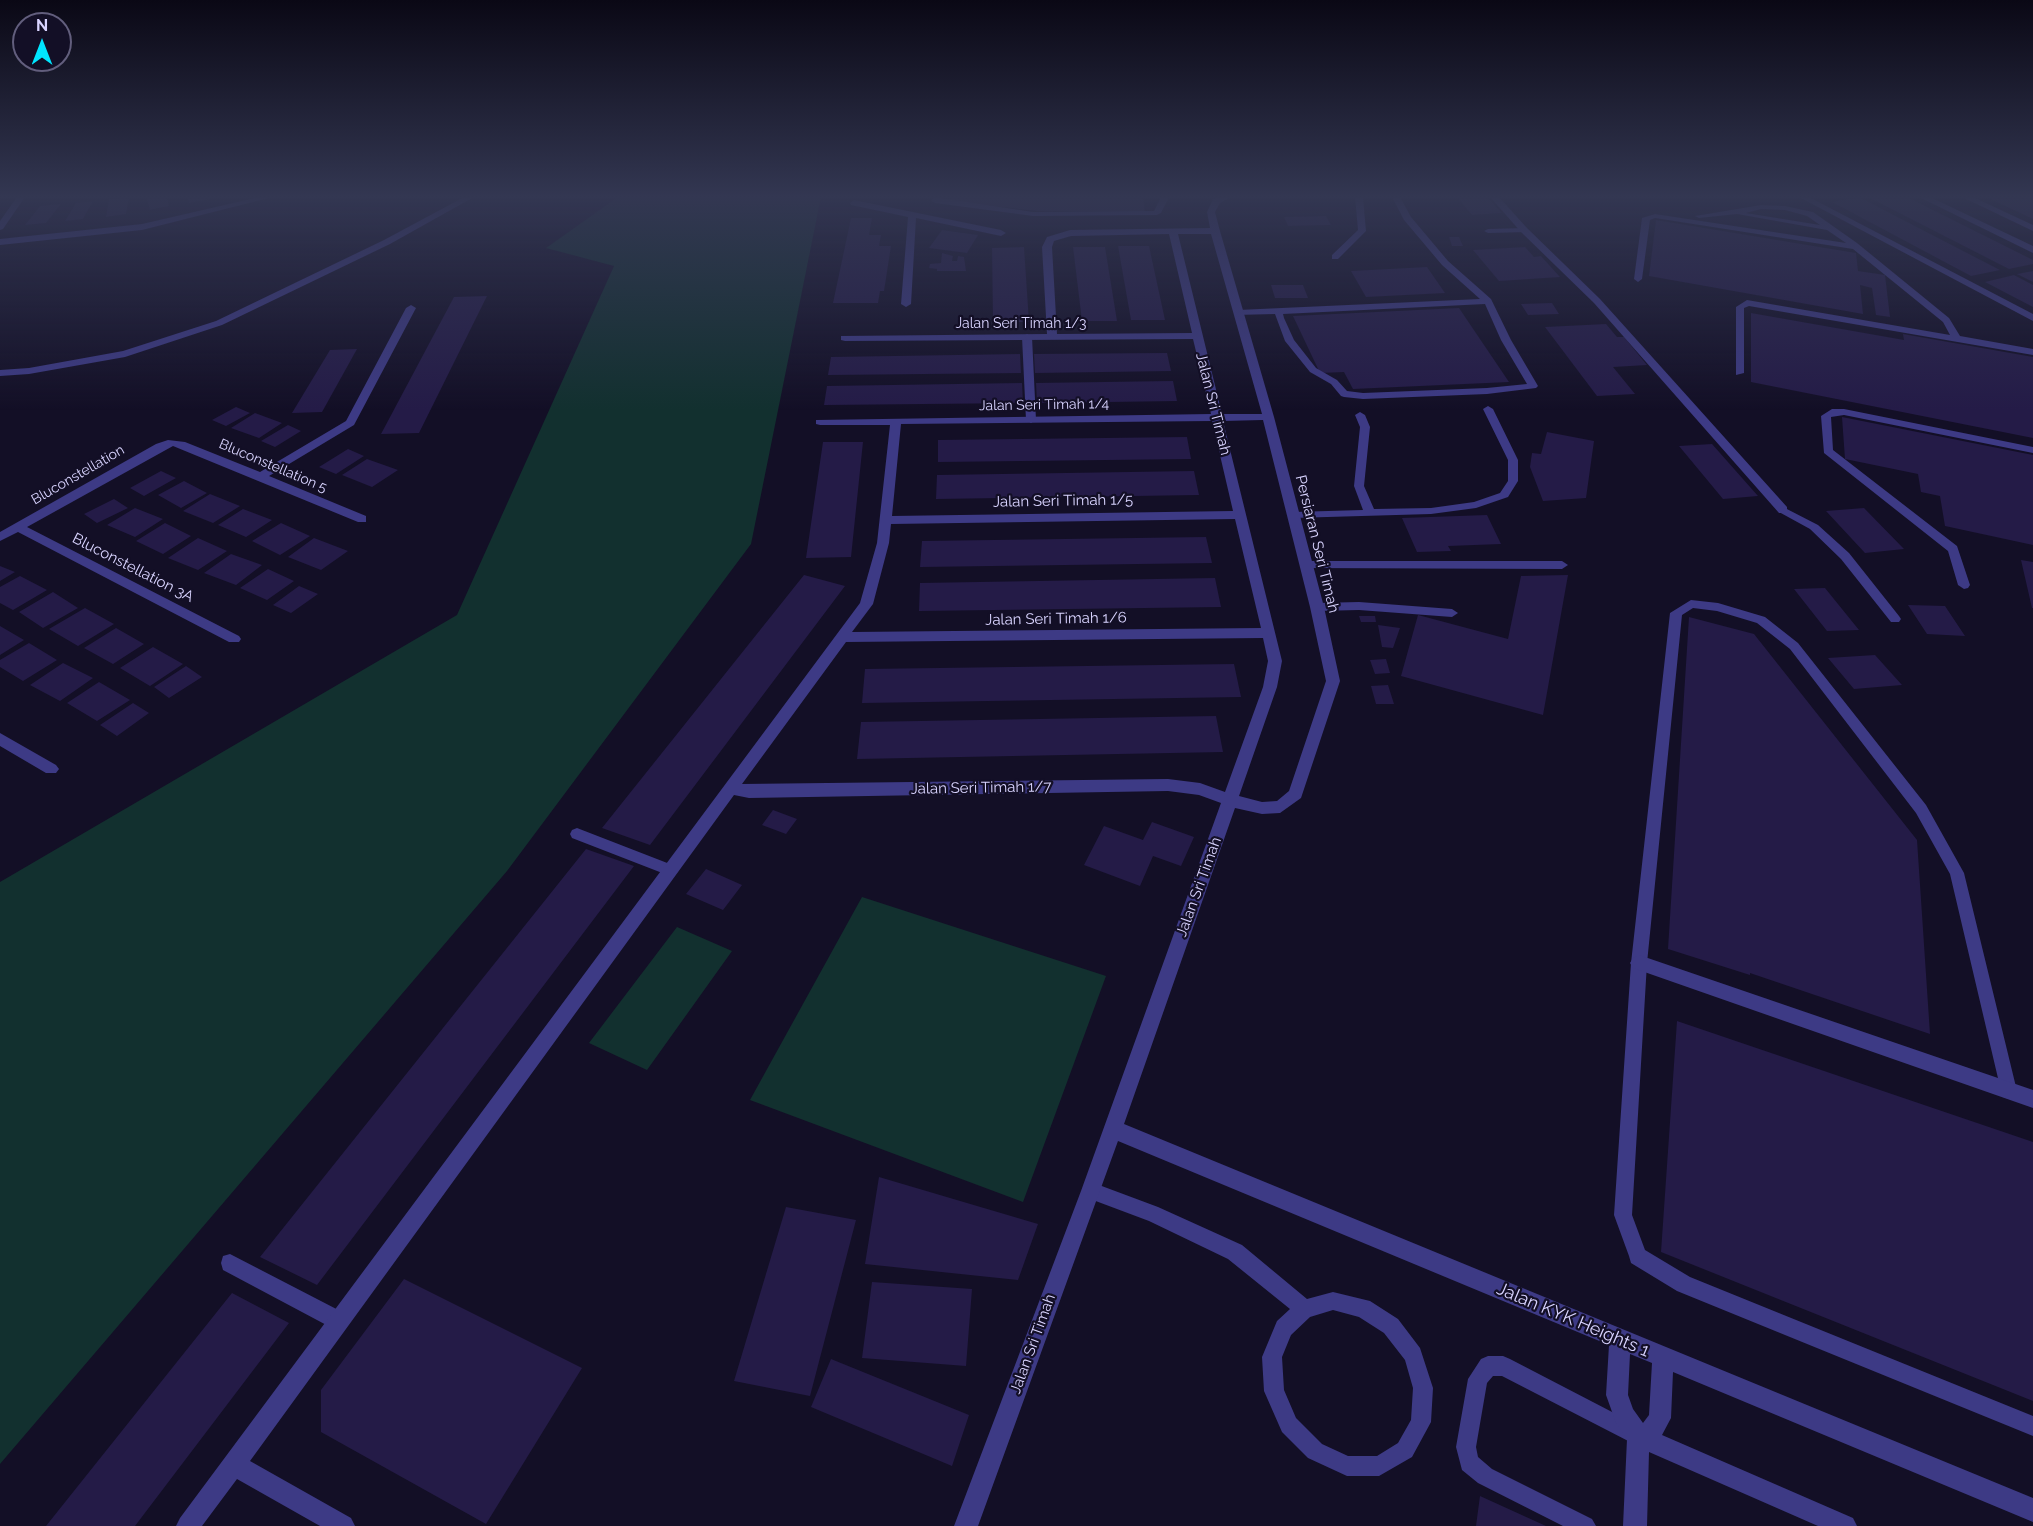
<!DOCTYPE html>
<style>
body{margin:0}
#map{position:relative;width:2033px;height:1526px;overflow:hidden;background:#130f26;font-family:Raleway,sans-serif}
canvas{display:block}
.north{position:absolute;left:12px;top:12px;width:60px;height:60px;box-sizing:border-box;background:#130f26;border:2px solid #625e7d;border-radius:50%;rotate:0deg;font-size:16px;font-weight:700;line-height:24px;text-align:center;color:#d9d4ff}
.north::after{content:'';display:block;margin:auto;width:21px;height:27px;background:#00e5ff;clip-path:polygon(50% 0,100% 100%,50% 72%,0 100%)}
</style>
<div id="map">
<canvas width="2033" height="1526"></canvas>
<div class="north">N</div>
</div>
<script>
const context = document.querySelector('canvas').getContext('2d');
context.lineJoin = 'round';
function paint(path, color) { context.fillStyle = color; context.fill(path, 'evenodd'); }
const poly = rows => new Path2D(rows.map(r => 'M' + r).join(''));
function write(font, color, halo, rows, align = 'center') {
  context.font = font + ' Raleway,sans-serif'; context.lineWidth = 4.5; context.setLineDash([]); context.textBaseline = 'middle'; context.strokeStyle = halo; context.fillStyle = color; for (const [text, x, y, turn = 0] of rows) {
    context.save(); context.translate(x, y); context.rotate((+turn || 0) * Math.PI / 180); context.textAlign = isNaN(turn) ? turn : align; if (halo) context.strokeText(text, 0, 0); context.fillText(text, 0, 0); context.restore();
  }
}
const green = poly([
 [618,197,821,197,751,544,507,871,0,1464,0,882,457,615,614,266,546,248],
 [862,897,1106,976,1023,1202,750,1100],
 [677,927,732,951,647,1070,589,1043]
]);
const building = poly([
 [129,197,126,214,106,217,109,199],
 [146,197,167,197,169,206,150,210],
 [187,197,209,197,210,199,189,203],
 [951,197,1143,197,1145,212,1037,211,949,201],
 [1457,197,1487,197,1502,213,1472,215],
 [1859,197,1940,239,2000,270,1971,276,1832,202],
 [1868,197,1907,197,2033,260,2033,264,2009,269],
 [1986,197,2033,197,2033,219],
 [93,201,83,219,65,221,76,203],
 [61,204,46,223,25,225,40,206],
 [1326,216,1331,225,1288,226,1284,217],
 [851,218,872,218,869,235,881,235,879,246,891,246,884,291,880,291,878,303,833,303],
 [1656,220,1856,253,1858,271,1885,275,1890,317,1876,315,1872,288,1860,285,1863,314,1649,276],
 [942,230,978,235,967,253,929,248],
 [1449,237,1459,237,1463,246,1452,246],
 [1118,246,1149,246,1165,320,1131,320],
 [1024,247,1029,322,993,322,992,248],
 [1073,247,1105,247,1117,321,1082,321],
 [1525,247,1534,257,1541,256,1560,277,1499,281,1473,250],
 [942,253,953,256,952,261,957,261,958,256,964,257,966,271,937,271,937,269,929,268,930,264,941,263],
 [1427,267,1445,293,1366,297,1351,271],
 [2033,271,2033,282,2017,274],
 [2014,275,2033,285,2033,307,1985,282],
 [1271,285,1303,285,1308,298,1275,298],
 [487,296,419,433,381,434,454,297],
 [1552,303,1559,314,1528,315,1521,304],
 [1459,308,1509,382,1353,389,1344,372,1320,373,1293,316],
 [1751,313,1904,340,1903,334,2033,357,2033,438,1751,382],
 [1606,324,1617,337,1624,337,1647,365,1613,367,1635,394,1597,396,1545,327],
 [357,349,322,412,292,413,330,350],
 [1167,353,1171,371,1035,373,1034,354],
 [1020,354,1021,373,828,375,831,357],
 [1173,381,1177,401,1037,403,1036,383],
 [1022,383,1023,403,824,405,827,386],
 [236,407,250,413,226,426,212,420],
 [255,413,282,423,259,438,231,428],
 [1842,417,2033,455,2033,545,1945,526,1940,496,1921,492,1918,474,1845,459],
 [288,425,301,431,275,447,261,441],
 [1547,432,1594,441,1586,498,1543,501,1530,467,1532,453,1541,454],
 [1187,437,1191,459,938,462,938,440],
 [823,442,863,442,851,557,806,558],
 [1712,444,1758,496,1723,499,1679,446],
 [348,449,364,456,336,474,319,467],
 [367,459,398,470,372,487,342,475],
 [161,471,176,478,144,496,130,488],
 [1194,471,1199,495,936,499,937,475],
 [184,481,207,493,181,508,158,495],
 [210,494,240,506,213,523,183,511],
 [114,499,128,508,97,523,84,514],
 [135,508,163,519,135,537,107,525],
 [1864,508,1904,549,1865,553,1826,511],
 [243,509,272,520,246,537,218,525],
 [1487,515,1501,544,1448,546,1451,551,1417,552,1402,518],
 [165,523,191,536,163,554,136,541],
 [281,523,310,536,280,555,252,541],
 [1206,537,1212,563,920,567,922,541],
 [198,538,227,551,198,570,168,558],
 [314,538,348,551,321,570,288,557],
 [231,554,262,565,236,585,204,573],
 [2021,560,2033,562,2033,608,2032,608],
 [0,566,15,572,0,581],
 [268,569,294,581,267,600,240,588],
 [804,575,845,586,650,845,602,828],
 [1568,575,1543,715,1401,676,1418,615,1508,639,1521,576],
 [20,576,47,590,13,610,0,603,0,587],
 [1215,578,1221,607,919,611,920,583],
 [299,586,318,594,291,613,273,605],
 [1825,588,1859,630,1827,631,1794,589],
 [53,592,78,608,43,628,19,612],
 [1908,605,1945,606,1965,636,1927,634],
 [85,608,114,624,78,646,49,629],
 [1359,616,1375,616,1376,622,1361,622],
 [1689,617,1754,634,1917,840,1930,1034,1750,973,1750,975,1668,949],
 [1378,625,1400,628,1393,648,1382,647],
 [0,626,24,640,0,655],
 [116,628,144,644,113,664,84,648],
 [29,643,57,660,23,681,0,667,0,660],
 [153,647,183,664,150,686,120,668],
 [1875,655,1902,685,1854,689,1828,658],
 [1386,659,1390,673,1375,674,1370,660],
 [63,663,93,678,60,701,30,685],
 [1234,664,1241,697,862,703,865,669],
 [186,666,202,677,169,698,154,687],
 [99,682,130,700,97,721,67,703],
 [1388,685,1394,704,1376,704,1371,686],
 [133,703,149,713,117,736,100,725],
 [1216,716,1223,752,857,759,861,722],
 [773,810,797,819,786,834,762,825],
 [1152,822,1194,837,1181,866,1153,856,1140,886,1084,865,1104,826,1143,840],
 [586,849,634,866,317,1285,260,1257],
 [706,869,742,885,723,910,686,894],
 [1677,1021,2033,1142,2033,1401,1661,1252],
 [879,1177,1038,1224,1018,1280,865,1264],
 [786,1207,856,1220,810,1396,734,1381],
 [404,1279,582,1368,486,1524,321,1432,321,1390],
 [872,1282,972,1289,966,1366,862,1358],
 [232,1293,289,1323,135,1526,46,1526],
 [831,1359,969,1415,952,1466,811,1407],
 [1480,1496,1546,1526,1476,1526]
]);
const service = poly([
 [464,197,474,197,390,244,222,325,125,357,29,374,0,376,0,370,29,368,123,351,216,321,384,240,464,197],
 [934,197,1033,212,1154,211,1161,197,1169,197,1161,213,1157,215,1033,216,935,203,931,201,934,197],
 [1355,197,1363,197,1366,231,1338,259,1332,259,1332,255,1358,230,1355,197],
 [1392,197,1400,197,1411,217,1448,261,1491,299,1511,340,1538,386,1536,388,1487,394,1363,399,1344,397,1341,396,1331,384,1310,372,1285,341,1275,314,1235,315,1234,313,1238,310,1480,299,1442,265,1404,220,1392,197],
 [1485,304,1501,340,1527,384,1487,388,1363,393,1347,391,1337,380,1316,368,1294,340,1284,318,1283,314,1485,304],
 [1761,205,1785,206,1813,212,1857,243,1949,318,1960,336,2033,349,2033,355,1749,306,1744,308,1744,373,1736,375,1736,307,1747,300,1950,335,1943,322,1853,249,1655,218,1650,220,1642,279,1638,282,1634,279,1642,218,1655,214,1846,243,1827,230,1737,214,1699,218,1695,216,1761,205],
 [1761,209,1785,210,1807,216,1820,225,1746,213,1761,209],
 [1524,228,1527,228,1527,232,1488,233,1484,231,1488,229,1524,228],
 [1027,334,1032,337,1036,420,1031,423,1026,420,1022,337,1027,334],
 [1488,406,1493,409,1518,460,1518,481,1508,497,1476,508,1431,514,1293,518,1287,515,1293,512,1363,510,1354,486,1360,427,1355,415,1360,412,1365,415,1370,427,1364,486,1374,509,1431,508,1474,502,1500,493,1508,481,1508,460,1483,409,1488,406],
 [1832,409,1844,409,2033,447,2033,453,1844,415,1831,417,1833,450,1957,546,1970,585,1968,588,1964,589,1958,585,1948,551,1824,453,1821,416,1832,409],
 [1783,507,1818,525,1849,553,1899,616,1901,619,1899,622,1891,622,1841,559,1810,529,1779,512,1779,508,1783,507],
 [1306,561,1562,561,1568,565,1562,569,1302,568,1302,562,1306,561],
 [1691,600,1718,603,1765,617,1798,643,1926,805,1964,873,2017,1091,2015,1097,2009,1099,2003,1097,2001,1091,1950,874,1916,813,1790,649,1757,623,1717,611,1693,608,1682,615,1647,963,1632,1215,1645,1250,1690,1277,2033,1416,2033,1436,1677,1291,1631,1263,1629,1256,1614,1215,1631,963,1670,613,1691,600],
 [1359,602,1452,609,1458,613,1452,617,1359,610,1317,611,1311,607,1317,603,1359,602],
 [577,828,675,866,677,870,675,874,670,876,572,838,570,834,572,830,577,828],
 [1091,1182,1158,1207,1242,1245,1307,1299,1333,1292,1370,1301,1398,1319,1420,1348,1433,1388,1431,1422,1412,1457,1379,1476,1347,1476,1308,1458,1282,1432,1264,1391,1262,1357,1277,1321,1290,1309,1228,1259,1149,1221,1085,1197,1082,1191,1085,1185,1091,1182],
 [1333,1310,1359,1317,1384,1333,1405,1360,1413,1388,1411,1420,1398,1443,1377,1456,1348,1456,1322,1444,1296,1418,1284,1390,1282,1357,1291,1335,1310,1317,1333,1310],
 [230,1254,346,1314,349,1321,346,1328,339,1331,332,1328,223,1270,221,1263,223,1256,230,1254],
 [1488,1356,1503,1356,1510,1359,1641,1427,1644,1434,1641,1441,1634,1444,1502,1376,1493,1376,1487,1383,1476,1447,1478,1457,1492,1469,1592,1519,1596,1526,1563,1526,1478,1483,1462,1470,1456,1447,1468,1379,1481,1359,1488,1356]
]);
const minor = poly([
 [17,197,25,197,3,229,0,230,0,221,17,197],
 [259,197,273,197,142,230,0,245,0,239,142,224,259,197],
 [1219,197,1231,197,1220,203,1215,212,1220,231,1274,417,1324,607,1340,681,1301,798,1280,813,1262,814,1235,808,1124,1124,2033,1498,2033,1522,1673,1372,1671,1418,1662,1435,1853,1518,1857,1526,1818,1526,1649,1452,1647,1526,1623,1526,1627,1439,1616,1423,1606,1395,1609,1345,1118,1141,978,1526,954,1526,1081,1191,1221,803,1199,795,1168,791,749,798,734,795,250,1461,351,1518,355,1526,320,1526,237,1479,202,1526,176,1526,180,1518,860,603,877,543,890,425,820,425,816,424,816,420,1211,414,1193,339,845,341,841,340,841,336,1047,334,1042,247,1047,237,1070,230,1210,228,1207,212,1213,199,1219,197],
 [1169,234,1192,333,1057,334,1052,247,1054,241,1071,236,1169,234],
 [1178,234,1211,234,1262,414,1222,414,1178,234],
 [1263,420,1310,607,1326,681,1289,791,1277,801,1262,802,1239,796,1277,687,1282,661,1223,421,1263,420],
 [1212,421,1233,511,892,516,901,424,1212,421],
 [1235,519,1261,628,852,632,873,604,889,543,891,524,1235,519],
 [1263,638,1268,661,1263,687,1225,792,1200,783,1168,779,742,784,846,642,1263,638],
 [1630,1354,1652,1363,1649,1415,1643,1423,1633,1409,1628,1395,1630,1354],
 [1490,197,1499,197,1527,228,1600,299,1787,507,1787,513,1779,513,1594,303,1521,232,1490,197],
 [1799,197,1809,197,2033,314,2033,321,1799,197],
 [1919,197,1930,197,2033,246,2033,253,1919,197],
 [1962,197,1973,197,2033,225,2033,231,1962,197],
 [854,200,1001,230,1006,233,1001,236,916,218,911,304,906,307,901,304,908,217,851,205,850,203,854,200],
 [411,305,416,308,354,425,269,476,366,516,366,522,358,522,173,446,27,527,239,636,241,639,239,642,229,642,18,532,0,541,0,532,156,444,168,440,185,442,260,472,346,421,406,308,411,305],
 [0,733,56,765,59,769,56,773,46,773,0,746,0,733],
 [1639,955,2033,1090,2033,1108,1633,968,1630,963,1633,958,1639,955]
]);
const farStreetnames = [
 ["Jalan Seri Timah 1/3",1021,324],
 ["Jalan Seri Timah 1/4",1044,405,-1],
 ["Bluconstellation 5",273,466,23],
 ["Bluconstellation",78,475,-30]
];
const streetNames = [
 ["Jalan Sri Timah",1213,404,76],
 ["Jalan Seri Timah 1/5",1063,501,-1],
 ["Persiaran Seri Timah",1317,544,76],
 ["Bluconstellation 3A",133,568,27],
 ["Jalan Seri Timah 1/6",1056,619,-1],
 ["Jalan Seri Timah 1/7",981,788,-1],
 ["Jalan Sri Timah",1199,887,-70],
 ["Jalan Sri Timah",1033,1344,-70]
];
const nearStreetnames = [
 ["Jalan KYK Heights 1",1573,1320,23]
];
paint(green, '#12302f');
paint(building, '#241b47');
paint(service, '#3d3a85');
paint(minor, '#3d3a85');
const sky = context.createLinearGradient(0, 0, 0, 410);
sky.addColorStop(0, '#0a0815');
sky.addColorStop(0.48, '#333752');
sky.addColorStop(1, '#33375200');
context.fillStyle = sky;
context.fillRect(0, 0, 2033, 410);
write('14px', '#d9d4ff', '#130f26', farStreetnames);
write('15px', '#d9d4ff', '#130f26', streetNames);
write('18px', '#d9d4ff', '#130f26', nearStreetnames);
</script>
